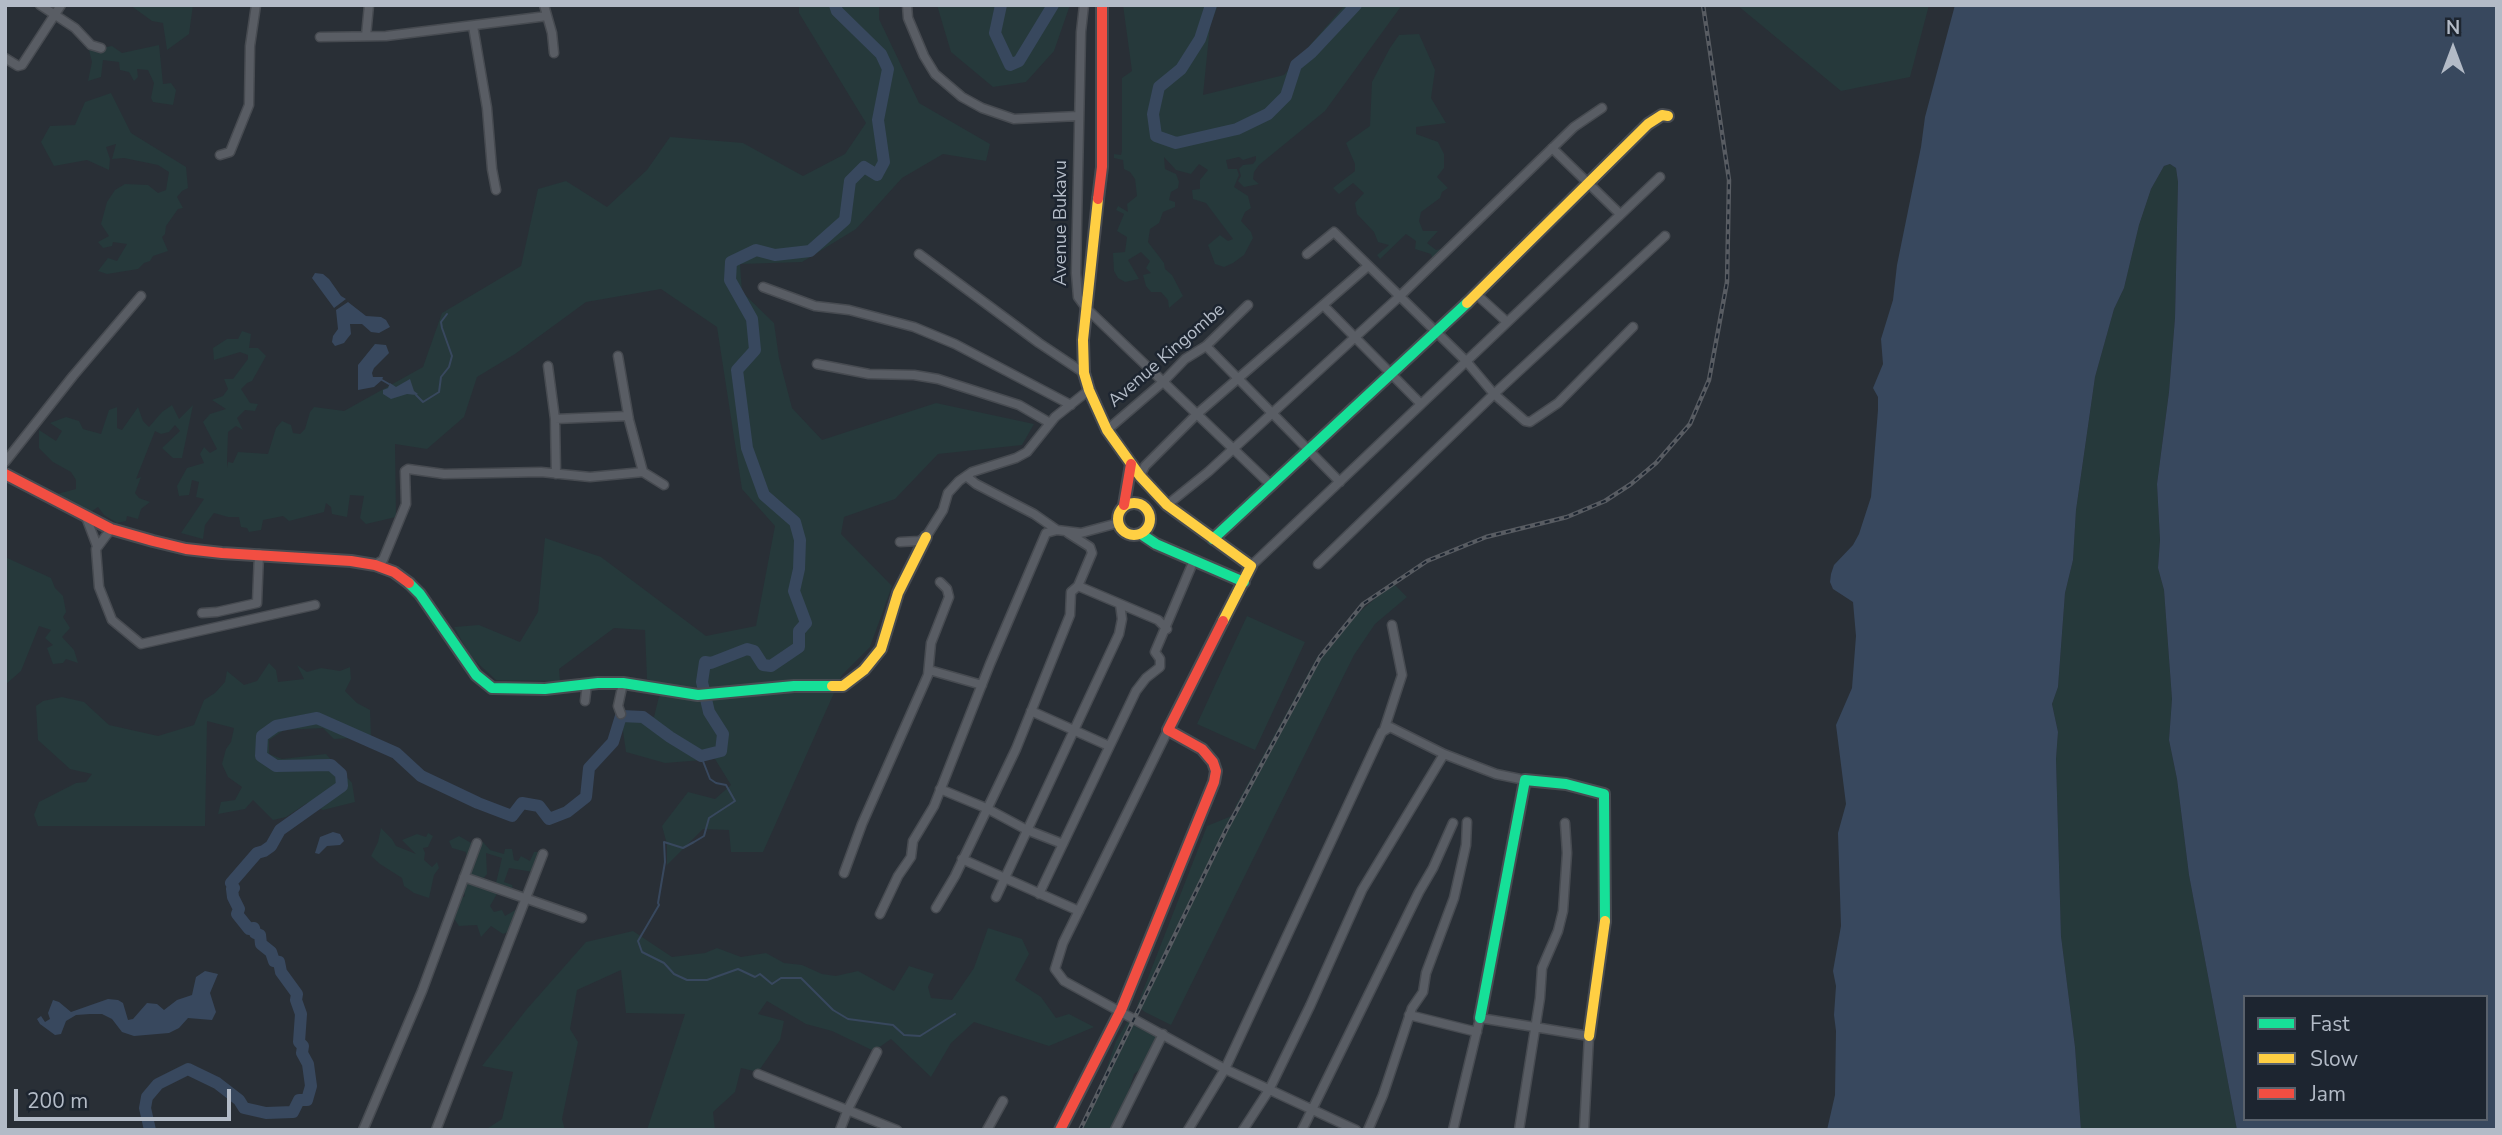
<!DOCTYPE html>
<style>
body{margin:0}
#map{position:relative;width:2502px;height:1135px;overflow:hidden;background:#292f36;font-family:"Nunito Sans",sans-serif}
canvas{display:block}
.frame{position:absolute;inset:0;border:7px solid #b3bbc7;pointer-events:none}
.legend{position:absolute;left:2243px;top:995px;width:245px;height:126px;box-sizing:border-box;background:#1d2530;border:2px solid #59616c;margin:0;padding:9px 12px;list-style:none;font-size:21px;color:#b3bbc7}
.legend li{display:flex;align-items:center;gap:14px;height:35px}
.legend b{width:35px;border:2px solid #59616c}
.north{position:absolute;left:2418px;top:14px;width:70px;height:70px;-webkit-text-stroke:5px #1d2530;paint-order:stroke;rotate:0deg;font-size:19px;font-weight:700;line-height:28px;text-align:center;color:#b3bbc7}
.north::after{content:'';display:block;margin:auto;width:24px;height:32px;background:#b3bbc7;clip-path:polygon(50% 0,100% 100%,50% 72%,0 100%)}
.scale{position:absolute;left:14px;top:1089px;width:217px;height:32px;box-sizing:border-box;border:4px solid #b3bbc7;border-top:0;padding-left:9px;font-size:21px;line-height:24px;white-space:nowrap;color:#b3bbc7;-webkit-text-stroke:5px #1d2530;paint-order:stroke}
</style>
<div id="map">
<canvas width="2502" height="1135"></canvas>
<div class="frame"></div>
<ul class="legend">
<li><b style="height:9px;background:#16e098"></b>Fast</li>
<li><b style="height:9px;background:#ffcf43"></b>Slow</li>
<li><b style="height:9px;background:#f24e42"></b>Jam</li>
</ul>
<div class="north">N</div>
<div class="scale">200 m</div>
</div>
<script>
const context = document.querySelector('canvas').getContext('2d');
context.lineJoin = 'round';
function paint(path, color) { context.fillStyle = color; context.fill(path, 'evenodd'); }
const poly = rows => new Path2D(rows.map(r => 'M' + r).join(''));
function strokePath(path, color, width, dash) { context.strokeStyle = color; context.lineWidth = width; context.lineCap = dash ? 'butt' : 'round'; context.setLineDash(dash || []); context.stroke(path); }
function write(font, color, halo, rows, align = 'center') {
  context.font = font + ' "Nunito Sans",sans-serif'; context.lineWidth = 5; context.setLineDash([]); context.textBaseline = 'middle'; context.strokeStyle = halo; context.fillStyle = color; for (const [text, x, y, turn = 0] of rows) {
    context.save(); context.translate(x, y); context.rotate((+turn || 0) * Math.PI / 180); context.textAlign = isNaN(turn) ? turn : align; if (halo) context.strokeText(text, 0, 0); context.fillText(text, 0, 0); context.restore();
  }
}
const green = poly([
 [130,5,193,5,189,34,167,50,163,23,152,21],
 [799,5,879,5,879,19,919,103,990,144,986,161,943,154,902,178,856,229,802,262,740,264,742,292,774,323,779,358,792,408,822,440,936,403,1034,424,1022,445,938,454,895,499,844,517,841,534,892,586,870,647,842,675,763,852,731,852,729,830,703,829,667,865,667,844,662,826,688,792,715,799,731,785,715,759,665,763,626,752,622,724,636,712,654,717,662,684,647,679,645,630,614,628,559,669,560,681,496,680,471,657,454,627,479,625,520,642,538,612,545,538,601,557,706,636,756,626,775,526,742,489,717,327,661,289,586,302,515,354,477,377,464,417,427,449,395,444,396,517,366,524,360,518,364,496,350,495,347,517,332,514,331,507,326,503,324,512,289,521,283,516,263,520,261,530,249,532,247,528,241,527,239,517,228,517,214,513,205,525,203,539,181,533,204,499,196,497,199,482,192,480,189,495,179,496,177,486,187,468,204,463,200,454,204,447,210,453,217,449,203,422,210,414,226,409,212,400,223,396,228,389,224,379,233,379,248,359,248,355,240,352,214,360,213,348,227,339,238,339,242,331,251,334,249,348,258,348,266,356,252,381,247,383,241,389,250,403,258,404,255,411,245,410,237,418,243,430,236,426,228,432,227,462,228,468,228,462,233,463,238,452,268,454,276,428,282,421,291,425,293,433,300,434,305,429,310,412,314,407,344,411,423,367,442,313,521,266,538,189,566,181,607,207,647,170,670,137,743,143,803,176,845,154,866,123,799,13],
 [937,5,1070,5,1054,51,1026,82,993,87,951,52],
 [1123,5,1218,5,1210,26,1203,95,1284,75,1345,5,1402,5,1325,111,1259,165,1254,172,1253,179,1259,184,1244,187,1238,181,1241,176,1239,169,1243,165,1253,164,1256,160,1256,156,1243,160,1239,157,1226,160,1228,169,1237,169,1239,175,1234,187,1248,196,1251,208,1245,212,1241,221,1251,232,1253,238,1244,255,1233,263,1224,267,1215,264,1208,245,1220,235,1228,241,1233,239,1206,203,1193,199,1192,190,1200,189,1200,180,1208,170,1199,164,1191,174,1176,170,1164,157,1165,169,1176,174,1179,182,1178,188,1171,192,1169,200,1175,202,1175,207,1163,212,1159,223,1150,229,1148,242,1164,263,1165,269,1172,275,1183,296,1169,308,1168,300,1161,292,1151,292,1146,286,1143,275,1151,273,1146,268,1150,261,1141,252,1128,260,1139,279,1125,282,1118,278,1114,271,1113,253,1125,252,1127,237,1117,231,1124,214,1116,210,1118,206,1128,212,1127,204,1137,196,1135,179,1130,172,1124,169,1123,160,1114,158,1114,154,1121,155,1122,151,1122,78,1132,71],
 [1737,5,1929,5,1910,77,1841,91],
 [1419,34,1435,70,1431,98,1446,123,1416,127,1416,134,1438,142,1444,154,1444,168,1437,177,1448,188,1442,192,1440,198,1421,212,1419,221,1423,231,1438,231,1427,243,1436,250,1445,248,1433,260,1431,254,1415,249,1416,241,1406,234,1380,259,1377,255,1389,245,1378,242,1374,232,1357,214,1355,203,1364,193,1353,183,1339,194,1333,188,1355,171,1355,164,1346,143,1370,126,1372,82,1390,48,1399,35],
 [159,45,163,84,171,83,176,90,173,105,153,102,151,98,154,83,148,70,137,69,138,77,134,81,129,72,120,70,119,62,103,60,101,77,88,81,92,62,89,50,112,46,122,53],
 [111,93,131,133,186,167,188,188,182,191,177,197,183,208,178,209,166,226,165,234,162,237,168,251,153,256,150,261,144,263,138,269,107,274,98,271,108,258,117,261,127,244,113,242,112,246,103,248,98,242,109,236,101,224,107,202,115,190,125,184,148,185,158,193,166,190,169,172,158,165,124,158,112,159,116,144,106,147,110,159,109,170,87,160,54,166,41,142,50,126,75,125,85,102],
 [2170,164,2176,168,2178,182,2175,318,2169,392,2157,484,2160,540,2158,568,2164,590,2172,699,2169,740,2177,779,2189,875,2237,1130,2081,1130,2075,1047,2061,936,2056,759,2058,732,2052,704,2058,687,2065,593,2073,560,2076,510,2095,377,2114,309,2124,288,2139,225,2151,189,2164,166],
 [172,405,179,419,193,405,182,458,173,458,162,448,180,431,175,425,169,432,161,434,155,431,136,479,141,477,135,493,139,498,150,502,141,509,138,519,127,516,126,521,117,523,104,515,98,507,82,518,68,512,66,501,53,495,76,489,76,480,71,472,53,462,39,448,39,430,56,441,62,431,50,423,66,417,79,421,83,429,101,434,109,410,117,407,117,428,122,430,138,407,143,421,149,427,162,412],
 [5,557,51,578,55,588,63,596,66,612,63,617,70,628,62,637,74,650,78,663,66,659,63,663,53,664,47,648,53,645,45,638,51,630,39,626,21,671,5,685],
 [1393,583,1407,597,1375,624,1354,655,1171,1025,1145,1012,1137,1006,1207,826,1239,813,1235,807,1317,657,1347,623],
 [1247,616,1305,642,1255,750,1197,724],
 [269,663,276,670,278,682,304,679,297,665,307,672,321,668,340,671,350,667,351,679,345,691,357,703,370,710,371,737,359,731,350,738,334,739,323,728,284,730,269,740,269,754,282,759,326,754,352,783,355,802,323,810,307,803,286,817,273,820,253,800,245,809,218,814,221,802,235,800,242,787,228,777,222,764,226,749,231,742,234,728,207,721,205,826,38,826,34,815,39,802,76,783,86,782,92,774,70,769,38,740,36,706,43,701,62,697,84,702,109,725,158,736,194,725,204,700,215,693,225,682,227,671,244,685,257,681],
 [381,828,392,839,396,846,416,854,402,840,417,834,426,837,428,833,433,836,428,847,423,848,425,853,424,860,432,867,437,862,439,868,434,875,429,898,414,893,404,886,402,878,380,864,371,856,378,842],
 [459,836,473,844,483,842,490,850,504,854,505,849,512,849,514,860,518,861,521,856,530,861,534,852,541,852,533,872,509,868,504,882,512,885,513,889,496,883,502,858,486,853,487,874,478,885,498,892,490,906,494,912,502,910,505,916,517,909,510,931,503,934,491,926,481,937,477,925,459,926,449,911,452,903,465,896,460,879,467,881,472,871,467,864,466,852,452,848,449,841],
 [988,928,1022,939,1029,954,1015,980,1041,997,1056,1018,1069,1014,1094,1027,1049,1046,974,1022,951,1043,931,1077,891,1039,874,1051,832,1031,806,1024,767,1001,758,1014,784,1021,780,1040,758,1072,741,1068,735,1092,713,1112,715,1130,647,1130,685,1014,626,1013,621,970,577,990,570,1029,578,1042,562,1119,565,1130,485,1130,502,1119,513,1072,482,1066,527,1009,586,942,633,931,672,957,705,953,717,948,741,957,766,953,784,963,802,965,822,974,836,976,858,971,894,991,909,966,934,974,928,987,931,998,952,1000,974,968],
 [1132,1014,1162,1034,1141,1069,1134,1074,1124,1106,1112,1130,1080,1130,1087,1112,1096,1100,1116,1041]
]);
const water = poly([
 [1955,5,2497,5,2497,1130,2237,1130,2189,875,2177,779,2169,740,2172,699,2164,590,2158,568,2160,540,2157,484,2169,392,2175,318,2178,182,2176,168,2170,164,2164,166,2151,189,2139,225,2124,288,2114,309,2095,377,2076,510,2073,560,2065,593,2058,687,2052,704,2058,732,2056,759,2061,936,2075,1047,2081,1130,1827,1130,1835,1095,1836,1031,1834,1015,1836,986,1833,971,1841,926,1838,833,1846,804,1836,725,1852,688,1856,636,1853,602,1833,589,1830,582,1831,574,1834,565,1853,545,1859,534,1871,497,1878,410,1878,397,1873,388,1883,364,1881,339,1893,300,1897,265,1921,147,1925,117],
 [2245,997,2486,997,2486,1119,2245,1119],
 [315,273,323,274,329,279,341,296,346,299,334,308,312,278],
 [348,302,366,316,381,317,386,320,390,327,379,333,371,332,362,324,350,324,351,334,347,339,344,343,335,346,332,342,333,336,338,329,336,310],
 [375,344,386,345,389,353,374,368,372,373,373,377,383,377,382,380,374,387,358,390,358,365],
 [410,379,414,391,418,394,416,395,407,394,391,399,383,394,383,390,388,388,390,383,396,387],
 [333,832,340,834,344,841,340,845,327,846,319,854,315,853,320,837],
 [205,971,218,974,210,993,216,1012,212,1020,188,1018,179,1028,169,1033,134,1036,122,1032,112,1019,102,1014,90,1014,76,1015,66,1021,61,1034,55,1035,40,1024,37,1019,41,1016,45,1022,50,1019,48,1013,53,1000,59,1002,71,1012,108,999,118,1000,123,1003,128,1020,133,1019,147,1003,157,1004,164,1010,177,1000,192,995,196,977]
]);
const stream = poly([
 [382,380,389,384],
 [416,395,423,402,439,392,441,377,449,367,452,356,442,328,441,322,447,314],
 [701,756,710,779,716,783,726,785,735,801,709,818,704,836,694,842,683,848,664,842,665,862,658,903,659,905,638,941,642,952,664,963,674,974,687,980,707,980,738,969,755,977,760,974,772,984,781,978,801,978,833,1010,848,1019,893,1025,904,1035,920,1036,955,1014]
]);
const river = poly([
 [1001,5,995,33,1010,65,1019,61,1053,5],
 [1211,5,1200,39,1181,69,1159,87,1153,114,1156,136,1176,143,1237,129,1268,114,1286,96,1296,65,1312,52,1356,5],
 [150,1130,145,1108,147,1097,158,1084,188,1069,217,1083,239,1100,244,1108,266,1113,293,1112,299,1100,307,1100,311,1086,308,1064,302,1053,303,1046,299,1042,301,1014,296,1000,297,994,281,972,279,962,274,961,271,952,261,944,260,935,255,933,254,928,249,929,237,914,239,909,233,897,232,889,234,888,231,883,257,853,264,851,271,846,280,830,342,786,341,774,331,765,276,766,261,756,262,736,276,726,317,718,396,753,421,776,478,803,512,816,522,803,539,806,549,819,567,812,586,797,589,768,613,742,621,716,643,717,670,737,701,756,721,751,723,734,709,712,702,682,705,662,711,663,747,649,754,651,763,665,771,666,799,647,799,631,806,623,794,591,799,569,800,540,795,522,764,495,747,448,737,370,755,350,752,319,730,280,731,262,756,250,775,255,810,251,845,220,850,181,864,167,877,175,884,162,878,120,888,69,881,54,837,11,835,5]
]);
const street = poly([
 [40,5,75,28,91,45,101,48],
 [544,5,552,33,554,53],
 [907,5,908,18,924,56,935,74,962,97,982,108,1014,119,1079,116],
 [1084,5,1081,32,1076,273,1078,297,1086,308,1271,485],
 [473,26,487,108,492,169,496,190],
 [366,36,369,5],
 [320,37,386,36,547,16],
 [5,58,18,66,22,65,61,5],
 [1552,148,1620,214],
 [220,155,230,152,249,105,250,46,256,5],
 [919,254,1039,343,1084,373],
 [1307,254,1334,232,1466,361,1494,394,1525,421,1530,422,1558,403,1633,327],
 [763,287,815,306,849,310,914,327,955,344,1071,405],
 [1476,294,1507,322],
 [1324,306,1421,404],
 [1206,346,1340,482],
 [618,356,629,420,643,472],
 [817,364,869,374,914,375,938,379,1019,405,1050,423],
 [548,366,555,419,556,474],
 [555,419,628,416],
 [1107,430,1163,382,1185,359,1206,346,1248,305],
 [5,462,73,376,141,296],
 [966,476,976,484,1034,514,1057,530],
 [1140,476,1145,466,1197,414,1368,266],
 [1167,505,1208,472,1400,296,1574,127,1602,108],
 [86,517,97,546],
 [111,529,96,549,99,587,112,620,141,644,315,605],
 [900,542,919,541,926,537,943,510,948,493,959,481,972,472,1016,458,1027,452,1055,417,1089,390],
 [1318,564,1494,394,1665,236],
 [375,565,383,560,406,504,405,471,408,469,444,474,541,472,590,477,643,472,664,485],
 [1251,566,1660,177],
 [1078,586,1158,620,1167,629],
 [202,613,217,612,257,603,259,554],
 [929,670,982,685],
 [585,701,587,684],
 [1031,711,1109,746],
 [621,714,618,706,623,683],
 [1168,730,1063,943,1055,969,1064,981,1225,1069,1356,1130],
 [1384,730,1402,675,1392,625],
 [940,789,986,808,1027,830,1063,844],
 [962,859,1079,911],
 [844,873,862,824,928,675,931,643,949,597,947,589,940,582],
 [464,877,582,918],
 [1039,894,1136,691,1146,678,1160,667,1160,659,1155,652,1194,560],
 [996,897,1119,634,1122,619,1120,604],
 [936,908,955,876,1016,749,1070,615,1071,592,1078,586,1092,553,1090,547,1068,533],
 [880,914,898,876,911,857,913,841,934,806,990,664,1046,533,1057,530,1081,533,1118,523],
 [1409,1015,1477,1032],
 [758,1074,897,1130],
 [363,1130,422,991,477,843],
 [436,1130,543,854],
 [840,1130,848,1109,877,1052],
 [987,1130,1003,1101],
 [1115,1130,1163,1034],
 [1188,1130,1225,1069,1382,732,1390,727,1444,754,1496,774,1525,780],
 [1243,1130,1269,1090,1310,1006,1362,890,1444,754],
 [1302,1130,1419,892,1433,868,1453,823],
 [1368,1130,1383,1095,1412,1008,1423,992,1426,973,1454,898,1466,845,1467,822],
 [1453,1130,1480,1018,1589,1036,1584,1130],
 [1519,1130,1540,998,1542,968,1558,931,1563,911,1567,853,1565,823]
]);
const fast = poly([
 [1141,534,1156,544,1244,582],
 [1213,539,1467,303],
 [409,583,420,594,476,675,492,688,545,689,598,683,623,683,698,695,794,686,832,686],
 [1480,1018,1525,780,1566,784,1604,794,1605,921]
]);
const slow = poly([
 [1098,199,1083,340,1084,373,1089,390,1107,430,1140,476,1167,505,1251,566,1223,621],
 [1467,303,1648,124,1662,115,1668,116],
 '1118 519a16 16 0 1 1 32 0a16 16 0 1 1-32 0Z',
 [832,686,843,686,864,670,881,649,898,593,926,537],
 [1589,1036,1605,921]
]);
const jam = poly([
 [1098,199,1102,167,1102,5],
 [5,474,111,529,153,541,186,549,222,553,351,561,375,565,394,572,409,583],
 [1124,505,1131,464],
 [1060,1130,1121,1010,1214,782,1216,771,1213,762,1202,749,1168,730,1223,621]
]);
const rail = poly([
 [1080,1130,1226,830,1320,657,1363,604,1427,561,1486,537,1567,517,1605,501,1631,484,1656,463,1690,424,1709,380,1727,282,1729,180,1703,5]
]);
const streetNames = [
 ["Avenue Bukavu",1062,223,-90],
 ["Avenue Kingombe",1167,356,-41]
];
paint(green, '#26393b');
paint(water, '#38485e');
strokePath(stream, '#38485e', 2);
strokePath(river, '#38485e', 12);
strokePath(street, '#474b51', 11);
strokePath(fast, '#474b51', 14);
strokePath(slow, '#474b51', 14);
strokePath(jam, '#474b51', 14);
strokePath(street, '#595d64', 8);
strokePath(fast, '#16e098', 10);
strokePath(slow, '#ffcf43', 10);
strokePath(jam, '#f24e42', 10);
strokePath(rail, '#585c62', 4.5);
strokePath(rail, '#1d2530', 2, [5]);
write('18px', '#b3bbc7', '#1d2530', streetNames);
</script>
